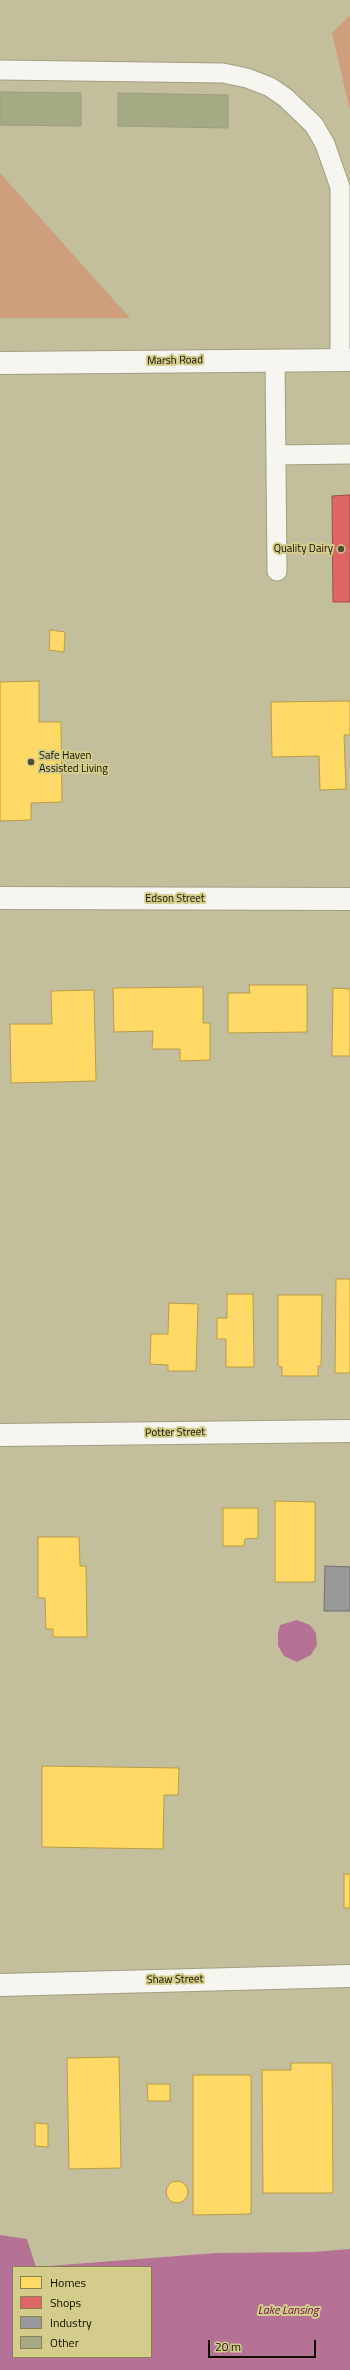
<!DOCTYPE html>
<style>
body{margin:0}
#map{position:relative;width:350px;height:2370px;overflow:hidden;background:#c3bf9c;font-family:"Titillium Web",sans-serif}
canvas{display:block}
.legend{position:absolute;left:12px;top:2266px;width:140px;height:92px;box-sizing:border-box;background:#d4cc8b;border:1px solid #868053;margin:0;padding:5px 7px;list-style:none;font-size:12px;color:#110d00}
.legend li{display:flex;align-items:center;gap:8px;height:20px}
.legend b{width:20px;border:1px solid #868053}
.scale{position:absolute;left:208px;top:2340px;width:108px;height:18px;box-sizing:border-box;border:2px solid #110d00;border-top:0;padding-left:5px;font-size:12px;line-height:14px;white-space:nowrap;color:#110d00;-webkit-text-stroke:3px #d4cc8b;paint-order:stroke}
</style>
<div id="map">
<canvas width="350" height="2370"></canvas>
<ul class="legend">
<li><b style="height:11px;background:#ffd966"></b>Homes</li>
<li><b style="height:11px;background:#e06666"></b>Shops</li>
<li><b style="height:11px;background:#999"></b>Industry</li>
<li><b style="height:11px;background:#a6aa84"></b>Other</li>
</ul>
<div class="scale">20 m</div>
</div>
<script>
const context = document.querySelector('canvas').getContext('2d');
context.lineJoin = 'round';
function paint(path, color) { context.fillStyle = color; context.fill(path, 'evenodd'); }
const poly = rows => new Path2D(rows.map(r => 'M' + r).join(''));
function strokePath(path, color, width, dash) { context.strokeStyle = color; context.lineWidth = width; context.lineCap = dash ? 'butt' : 'round'; context.setLineDash(dash || []); context.stroke(path); }
function write(font, color, halo, rows, align = 'center') {
  context.font = font + ' "Titillium Web",sans-serif'; context.lineWidth = 4; context.setLineDash([]); context.textBaseline = 'middle'; context.strokeStyle = halo; context.fillStyle = color; for (const [text, x, y, turn = 0] of rows) {
    context.save(); context.translate(x, y); context.rotate((+turn || 0) * Math.PI / 180); context.textAlign = isNaN(turn) ? turn : align; if (halo) context.strokeText(text, 0, 0); context.fillText(text, 0, 0); context.restore();
  }
}
const green = poly([
 [350,15,350,111,332,33],
 [0,173,130,318,0,318]
]);
const water = poly([
 [297,1620,310,1625,316,1633,317,1645,311,1655,297,1662,284,1656,278,1646,278,1633,280,1625],
 [0,2235,27,2239,36,2267,216,2253,313,2252,350,2249,350,2370,0,2370],
 [13,2267,151,2267,151,2357,13,2357]
]);
const homes = poly([
 [50,630,65,632,64,652,49,650,50,630],
 [39,681,39,722,61,722,62,802,31,803,31,820,0,821,0,682,39,681],
 [350,701,350,735,344,735,346,789,320,790,319,756,272,757,271,702,350,701],
 [249,985,307,985,307,1032,228,1033,228,993,250,993,249,985],
 [203,987,203,1023,210,1023,210,1060,180,1061,180,1049,152,1049,153,1031,114,1032,113,988,203,987],
 [333,988,350,989,350,1056,332,1056,333,988],
 [94,990,96,1081,11,1083,10,1024,52,1024,51,991,94,990],
 [336,1279,350,1279,350,1373,335,1373,336,1279],
 [227,1294,253,1294,254,1367,226,1367,226,1339,217,1339,217,1318,227,1318,227,1294],
 [278,1295,322,1295,321,1366,318,1366,318,1376,282,1376,282,1367,278,1366,278,1295],
 [169,1303,198,1304,196,1371,168,1371,168,1365,150,1364,151,1334,168,1334,169,1303],
 [275,1501,315,1502,315,1582,275,1582,275,1501],
 [223,1508,258,1508,258,1538,245,1539,244,1546,223,1546,223,1508],
 [38,1537,79,1537,80,1566,86,1566,87,1637,53,1637,53,1629,46,1629,45,1598,38,1598,38,1537],
 [42,1766,179,1768,178,1795,164,1795,163,1849,42,1847,42,1766],
 [344,1874,350,1874,350,1908,344,1908,344,1874],
 [119,2057,121,2168,69,2169,67,2058,119,2057],
 [291,2063,332,2063,333,2193,263,2193,262,2070,291,2070,291,2063],
 [193,2075,251,2075,251,2214,193,2215,193,2075],
 [147,2084,170,2084,170,2101,148,2101,147,2084],
 [35,2123,48,2124,48,2147,35,2146,35,2123],
 '166 2192a11 11 0 1 1 22 0a11 11 0 1 1-22 0Z'
]);
const shops = poly([
 [350,495,350,602,333,602,332,496,350,495]
]);
const industry = poly([
 [325,1566,350,1567,350,1611,324,1611,325,1566]
]);
const building = poly([
 [0,92,81,93,81,126,0,125,0,92],
 [118,93,228,95,228,128,118,126,118,93]
]);
const service = poly([
 [0,70,223,73,247,78,270,87,286,98,314,125,325,144,340,187,340,360],
 [275,360,277,571],
 [276,455,350,454]
]);
const minor = poly([
 [0,898,350,899],
 [0,1435,350,1431],
 [0,1985,350,1976]
]);
const secondary = poly([
 [0,363,350,360]
]);
const markers = [
 [341,549,4,"#4f4b37"],
 [31,762,4,"#4f4b37"]
];
const streetNames = [
 ["Marsh Road",175,361,-1],
 ["Edson Street",175,899],
 ["Potter Street",175,1433,-1],
 ["Shaw Street",175,1980,-1]
];
const poiNames = [
 ["Quality Dairy",333,549],
 ["Safe Haven",39,756,"left"],
 ["Assisted Living",39,769,"left"]
];
const waterNames = [
 ["Lake Lansing",288,2311]
];
paint(green, '#cf9e7c');
paint(water, '#b67294');
paint(homes, '#ffd966');
strokePath(homes, '#b89c47', 1);
paint(shops, '#e06666');
strokePath(shops, '#a24b47', 1);
paint(industry, '#999');
strokePath(industry, '#706f6b', 1);
paint(building, '#a6aa84');
strokePath(building, '#9b9c82', 1);
strokePath(service, '#a19e82', 21);
strokePath(minor, '#a19e82', 24);
strokePath(secondary, '#a19e82', 24);
strokePath(service, '#f6f5f0', 19);
strokePath(minor, '#f6f5f0', 22);
strokePath(secondary, '#f6f5f0', 22);
for (const [x, y, r, color] of markers) { const dot = new Path2D(); dot.arc(x, y, r, 0, 2 * Math.PI); context.fillStyle = color; context.fill(dot); strokePath(dot, '#d4cc8b', 1.5); }
write('11px', '#110d00', '#d4cc8b', streetNames);
write('11px', '#110d00', '#d4cc8b', poiNames, 'right');
write('italic 12px', '#680c4f', '#d4cc8b', waterNames);
</script>
